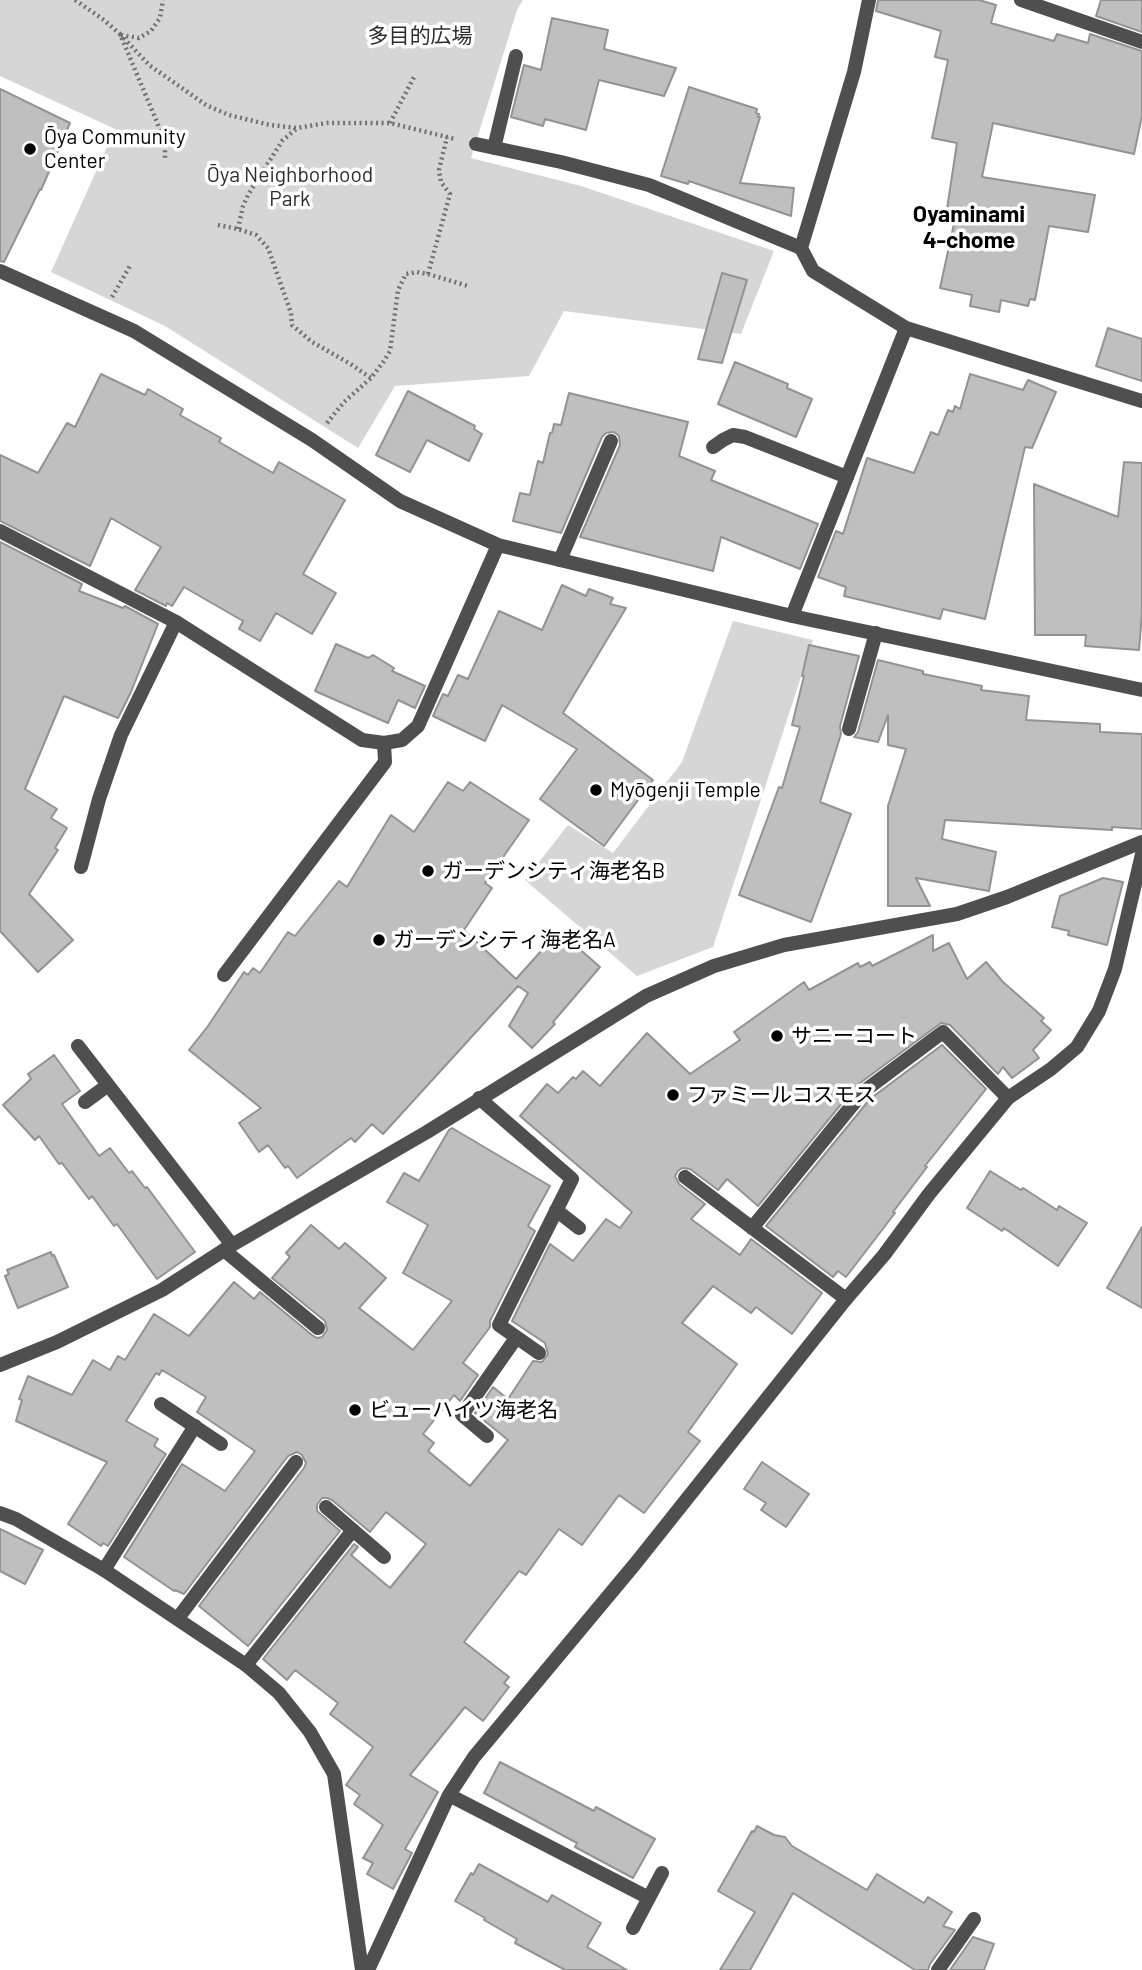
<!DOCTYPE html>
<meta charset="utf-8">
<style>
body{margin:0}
canvas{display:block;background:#fff}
</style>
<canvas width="1142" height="1970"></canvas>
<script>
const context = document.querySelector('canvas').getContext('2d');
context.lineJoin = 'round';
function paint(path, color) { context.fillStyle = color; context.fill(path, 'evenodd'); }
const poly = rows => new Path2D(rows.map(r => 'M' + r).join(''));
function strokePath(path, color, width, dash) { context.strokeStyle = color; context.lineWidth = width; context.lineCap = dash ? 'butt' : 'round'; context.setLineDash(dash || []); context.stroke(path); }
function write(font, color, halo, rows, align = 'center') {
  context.font = font + ' Barlow,"Noto Sans JP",sans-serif'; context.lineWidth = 7; context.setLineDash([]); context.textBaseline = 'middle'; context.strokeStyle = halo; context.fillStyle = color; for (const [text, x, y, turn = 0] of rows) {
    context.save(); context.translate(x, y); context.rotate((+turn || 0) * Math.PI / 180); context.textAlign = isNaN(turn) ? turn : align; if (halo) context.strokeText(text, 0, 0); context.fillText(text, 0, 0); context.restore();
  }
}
const green = poly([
 [0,0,523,0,517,10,471,158,581,186,774,251,741,334,564,311,529,376,395,386,358,448,165,326,51,272,115,129,0,76],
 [733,621,813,640,713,947,637,976,525,880,568,825,613,853,682,762]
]);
const building = poly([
 [878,0,979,0,996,5,991,23,1054,41,1057,34,1088,43,1090,34,1142,51,1142,116,1134,154,993,123,982,177,1095,195,1088,232,1049,226,1035,300,1030,299,1028,306,1001,300,999,312,970,306,972,295,940,288,957,210,947,209,957,143,932,138,948,60,935,57,941,31,876,11,878,0],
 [1101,0,1142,0,1142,32,1096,16,1101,0],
 [552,18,608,30,604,49,676,68,664,96,599,80,586,130,545,119,543,126,511,117,524,65,541,70,552,18],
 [689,87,757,109,756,113,759,114,758,117,760,117,740,183,794,188,791,216,689,181,688,184,661,176,689,87],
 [0,89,70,123,41,190,40,189,4,262,0,261,0,89],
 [722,273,747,280,722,363,698,359,722,273],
 [1108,328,1142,339,1142,381,1096,366,1108,328],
 [735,362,788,384,787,388,812,399,796,437,718,404,735,362],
 [101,374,145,395,148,389,183,409,180,415,221,438,219,442,273,473,279,462,345,500,303,574,336,593,312,634,276,613,260,641,239,629,243,621,184,587,172,606,167,603,166,606,135,590,161,547,111,518,90,566,0,521,0,455,38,473,67,423,75,427,101,374],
 [970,374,1023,390,1028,380,1056,392,1032,448,1025,447,985,619,943,609,940,619,844,596,846,587,818,577,836,531,843,534,867,458,914,473,931,432,938,435,948,410,953,412,955,406,960,409,970,374],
 [408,391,475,426,474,429,482,434,469,461,427,440,410,472,376,455,408,391],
 [569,393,688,422,679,456,715,471,711,480,818,524,800,569,721,537,713,571,580,537,620,445,619,436,614,432,606,433,602,437,561,533,513,521,520,493,530,495,538,461,543,463,550,433,552,433,554,424,561,425,569,393],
 [1124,462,1142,463,1142,613,1139,650,1085,646,1086,635,1035,635,1034,484,1118,517,1124,462],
 [0,542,82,584,79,591,123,608,125,606,158,624,131,692,118,718,64,696,25,789,57,809,51,818,67,828,55,848,58,850,29,894,73,940,38,972,0,931,0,542],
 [562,585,586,596,589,589,613,598,610,604,626,608,563,713,653,780,604,846,540,799,577,749,502,705,485,741,433,716,443,694,448,696,458,675,468,679,499,611,542,630,562,585],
 [336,644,368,658,373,655,394,668,392,671,425,686,415,708,398,700,388,723,315,691,336,644],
 [809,645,859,656,840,726,841,734,820,802,851,814,811,922,739,895,779,787,782,788,800,727,792,725,804,676,802,676,809,645],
 [878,660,923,671,923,674,982,686,981,690,1029,696,1026,720,1100,724,1100,732,1142,734,1142,829,1112,827,1112,830,945,820,942,839,996,852,989,891,916,878,930,906,888,906,888,806,906,749,888,745,888,715,878,742,854,737,858,732,878,660],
 [448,782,463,791,470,782,529,820,485,883,492,888,464,930,516,979,559,931,600,967,553,1022,555,1024,532,1048,509,1026,528,993,518,986,383,1134,372,1124,355,1142,351,1138,297,1178,288,1166,285,1168,268,1145,259,1152,239,1123,261,1108,189,1050,208,1026,244,972,248,975,253,968,260,973,288,932,295,936,339,881,347,887,391,815,414,832,448,782],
 [1103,878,1123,882,1107,945,1068,935,1069,931,1052,927,1060,896,1103,878],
 [933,935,933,951,949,943,967,979,986,962,1003,982,1044,1018,1041,1021,1051,1030,1033,1050,1039,1058,1012,1078,1003,1067,998,1074,950,1025,941,1023,856,1086,758,1206,727,1179,718,1190,690,1169,682,1168,678,1171,675,1176,679,1184,705,1204,691,1219,740,1255,751,1239,822,1293,792,1334,756,1307,751,1313,713,1286,682,1323,737,1364,688,1432,700,1441,644,1513,619,1495,582,1545,559,1529,526,1575,519,1571,464,1642,509,1677,504,1683,509,1687,483,1721,465,1707,410,1775,438,1792,405,1849,412,1853,393,1889,367,1874,373,1863,363,1858,383,1825,354,1804,360,1795,346,1785,373,1747,330,1714,338,1703,295,1670,287,1680,263,1659,354,1544,358,1547,351,1555,390,1588,426,1544,386,1512,370,1532,332,1500,327,1498,322,1498,317,1505,317,1511,340,1531,248,1646,199,1606,304,1468,306,1463,302,1455,297,1452,288,1456,184,1594,175,1590,174,1591,124,1557,182,1464,225,1491,255,1451,197,1412,206,1397,162,1370,159,1375,156,1373,126,1421,158,1439,154,1446,166,1454,108,1546,103,1543,101,1546,68,1524,107,1462,16,1421,22,1400,19,1399,28,1376,72,1395,93,1360,110,1370,118,1356,125,1360,154,1314,189,1336,234,1282,254,1299,260,1292,312,1335,317,1338,322,1337,327,1330,325,1321,272,1278,290,1257,286,1253,311,1225,339,1249,345,1243,386,1278,359,1308,413,1350,452,1301,403,1273,428,1225,387,1202,404,1173,419,1181,449,1130,452,1128,550,1186,528,1226,535,1231,490,1321,490,1327,463,1363,478,1375,460,1401,454,1395,423,1434,434,1443,428,1451,470,1486,508,1440,475,1413,493,1387,508,1399,533,1361,542,1362,548,1354,545,1343,512,1321,550,1244,573,1261,606,1219,620,1228,632,1212,520,1116,547,1084,558,1093,573,1077,576,1079,583,1071,600,1086,647,1033,690,1074,740,1040,734,1032,804,982,809,990,858,963,860,967,870,962,872,966,933,935],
 [942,1045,986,1089,925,1166,927,1167,893,1212,895,1213,846,1277,838,1271,833,1277,766,1226,870,1099,942,1045],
 [54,1055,80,1091,62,1104,99,1156,110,1148,129,1173,132,1171,145,1188,147,1187,195,1252,157,1279,117,1224,114,1226,92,1196,89,1199,62,1163,59,1164,39,1136,35,1140,3,1105,31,1079,28,1074,54,1055],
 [990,1171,1021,1190,1023,1188,1057,1210,1059,1206,1087,1223,1058,1266,1004,1228,1002,1231,967,1208,990,1171],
 [1142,1227,1142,1308,1107,1288,1142,1227],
 [51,1252,52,1256,54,1255,68,1287,18,1308,5,1276,9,1274,7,1270,51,1252],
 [762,1462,809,1494,786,1527,761,1510,766,1503,744,1489,762,1462],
 [0,1529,43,1550,25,1584,0,1571,0,1529],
 [500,1762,594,1811,596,1807,655,1839,633,1878,575,1847,577,1843,484,1793,500,1762],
 [757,1826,774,1835,785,1837,792,1846,867,1890,877,1874,924,1903,928,1897,952,1912,943,1926,955,1930,930,1964,928,1970,915,1970,793,1893,750,1970,720,1970,755,1912,718,1891,752,1831,754,1832,757,1826],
 [479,1864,548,1902,552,1895,601,1923,587,1947,627,1970,565,1970,515,1943,517,1939,484,1920,485,1918,455,1901,471,1873,473,1875,479,1864],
 [973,1937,994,1944,984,1970,950,1970,973,1937]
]);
const path = poly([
 [75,0,104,20,120,34,157,122,165,146,165,161],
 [120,34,149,65,206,105,229,115,270,125,297,128,327,123,390,123,455,139],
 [121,35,139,38,151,31,160,18,163,0],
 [390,123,415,75],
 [218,225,238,229,256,235,268,248,291,313,292,325,312,342,349,363,371,378],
 [238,229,243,206,248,195,282,141,296,129],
 [428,274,468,286],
 [112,297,130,266],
 [327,423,344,402,371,378,384,361,390,351,398,290,406,274,417,272,428,274,450,194,441,182,439,170,447,137]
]);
const service = poly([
 [476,144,561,162,649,185,801,248],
 [494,148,516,56],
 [713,447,723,440,733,435,745,437,847,477],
 [560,560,611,441],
 [849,729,876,633],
 [81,867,99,799,121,735,176,622],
 [224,975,385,762,384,743],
 [685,1177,846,1299],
 [752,1228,863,1092,943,1032,1008,1098],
 [224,1250,318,1328],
 [161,1404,221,1444],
 [326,1507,384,1557],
 [104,1570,195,1426],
 [178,1618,296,1462],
 [246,1665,353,1530]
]);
const minor = poly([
 [869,0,854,72,801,248,813,271,906,328,1142,401],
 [1021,0,1142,42],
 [0,271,134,331,312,440,400,501,498,545,792,616,1142,690],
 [0,531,176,622,362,740,384,743,402,740,418,726,498,545],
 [792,616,906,328],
 [78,1046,232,1245],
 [479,1098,572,1179,499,1325,539,1353],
 [85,1102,108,1085],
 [556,1210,579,1228],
 [0,1365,57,1342,162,1290,232,1245,427,1132,646,996,714,966,784,945,957,914,1007,897,1142,842],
 [487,1436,462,1415,516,1338],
 [0,1513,16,1519,104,1570,246,1665,279,1693,310,1732,334,1774,362,1970],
 [449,1795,649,1898],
 [633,1928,662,1873],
 [368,1970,449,1795,474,1757,635,1564,846,1299,884,1255,929,1194,1008,1098,1051,1069,1077,1047,1099,1011,1115,969,1142,854],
 [938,1970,974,1919]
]);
const markers = [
 [30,149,7,"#000"],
 [596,790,7,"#000"],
 [428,871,7,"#000"],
 [379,940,7,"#000"],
 [777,1036,7,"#000"],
 [673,1095,7,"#000"],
 [355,1410,7,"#000"]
];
const parkNames = [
 ["多目的広場",420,36],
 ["Ōya Neighborhood",290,175],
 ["Park",290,199]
];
const poiNames = [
 ["Ōya Community",44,137],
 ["Center",44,161],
 ["Myōgenji Temple",610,790],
 ["ガーデンシティ海老名B",442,871],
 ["ガーデンシティ海老名A",393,940],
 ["サニーコート",791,1036],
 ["ファミールコスモス",687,1095],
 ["ビューハイツ海老名",369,1410]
];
const neighbourhoodNames = [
 ["Oyaminami",969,214],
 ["4-chome",969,240]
];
paint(green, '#d6d6d6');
paint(building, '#bfbfbf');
strokePath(building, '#939393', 2);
strokePath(path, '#717171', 4.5, [2, 3.5]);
strokePath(service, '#4f4f4f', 14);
strokePath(minor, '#4f4f4f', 14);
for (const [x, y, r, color] of markers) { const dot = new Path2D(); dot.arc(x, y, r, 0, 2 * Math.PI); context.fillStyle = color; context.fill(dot); strokePath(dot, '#fff', 2.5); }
write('21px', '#2d2d2d', '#fff', parkNames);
write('21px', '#000', '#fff', poiNames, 'left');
write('bold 23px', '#000', '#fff', neighbourhoodNames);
</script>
